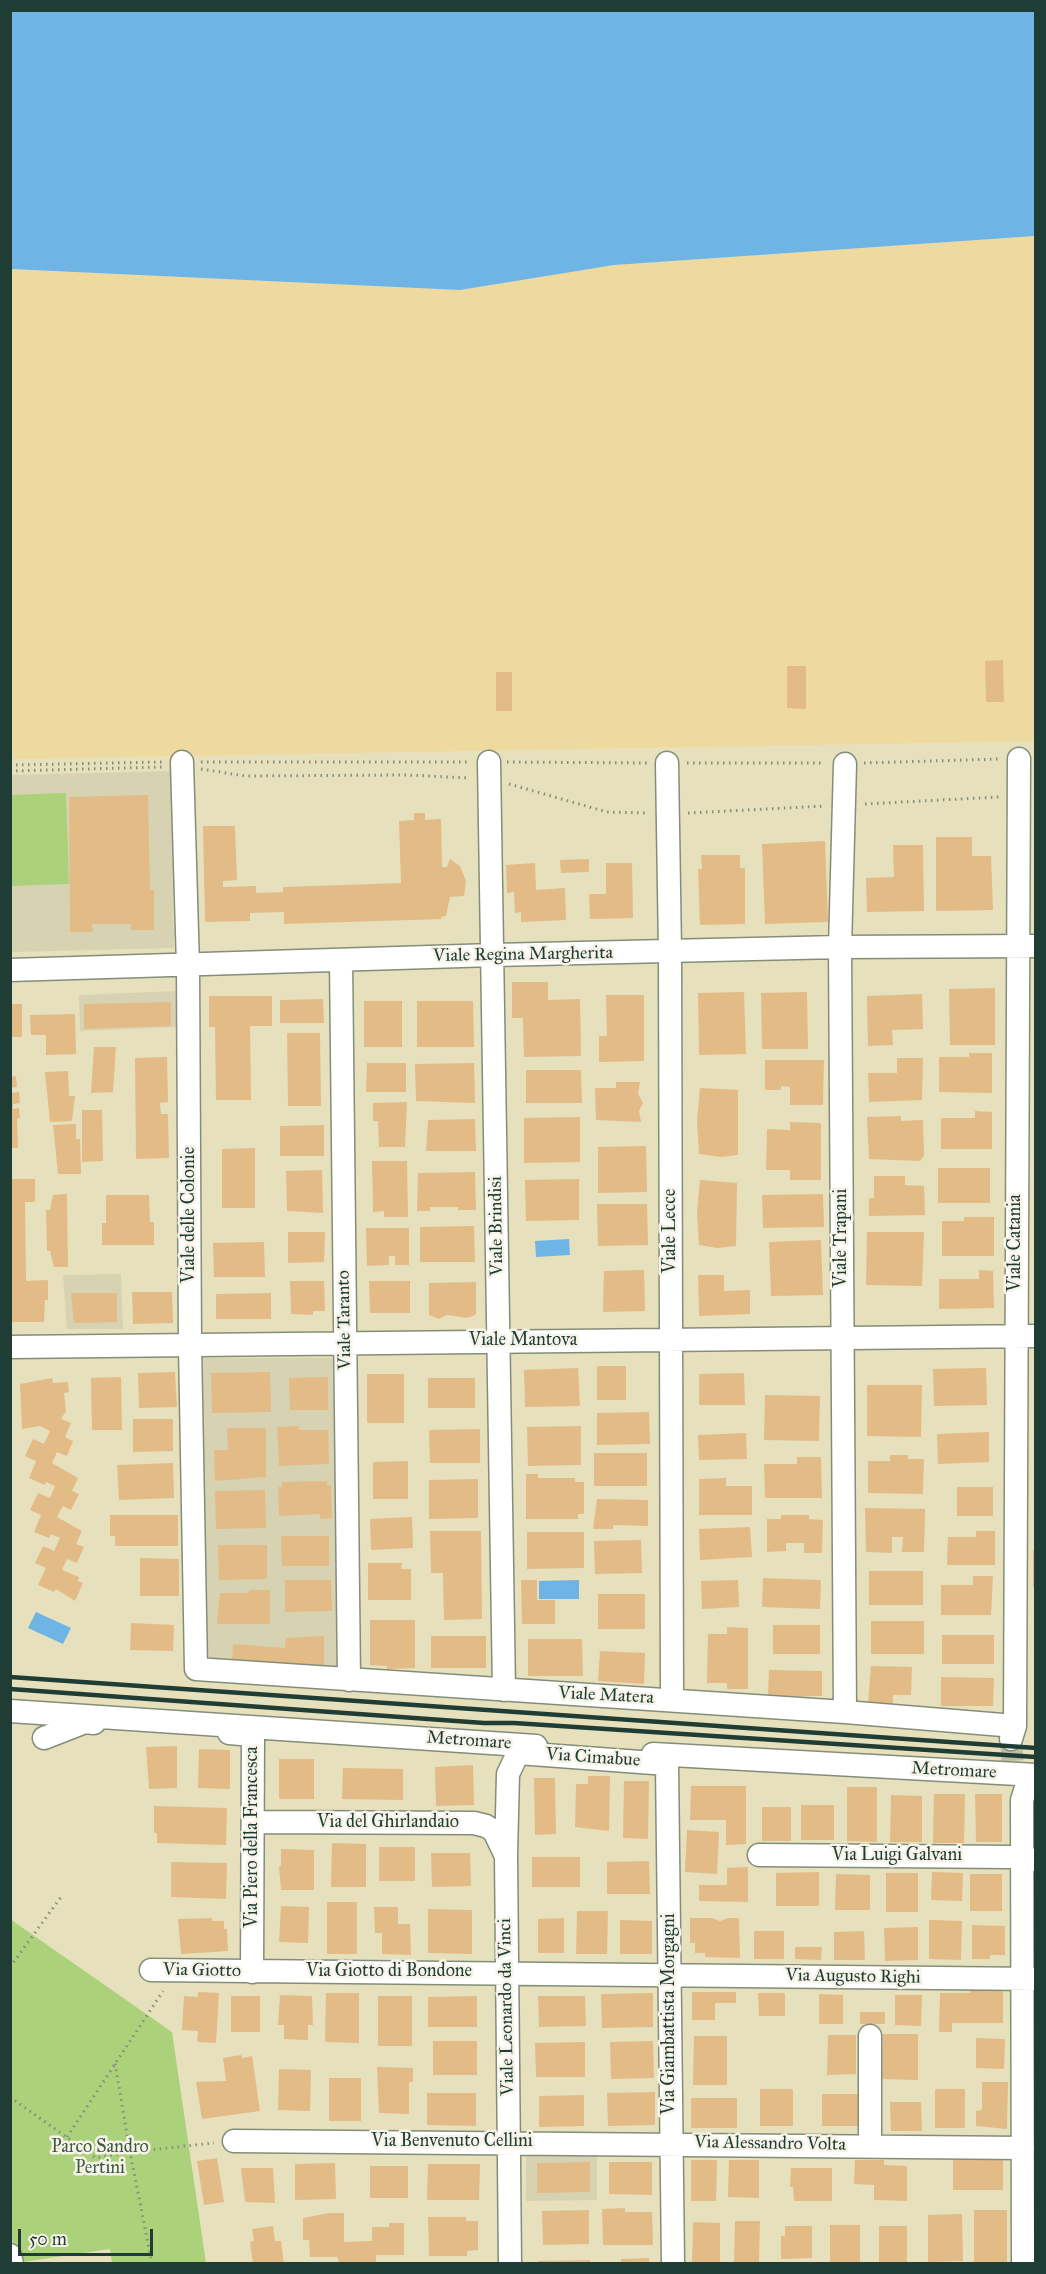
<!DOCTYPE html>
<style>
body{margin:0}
#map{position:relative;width:1046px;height:2274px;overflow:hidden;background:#e7e0bd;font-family:"IM FELL Great Primer",serif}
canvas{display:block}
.frame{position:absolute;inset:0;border:12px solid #1f3d34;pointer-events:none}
.scale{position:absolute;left:18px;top:2229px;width:135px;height:27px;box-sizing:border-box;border:3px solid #1f3d34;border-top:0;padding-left:8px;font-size:18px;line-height:21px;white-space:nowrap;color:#1f3d34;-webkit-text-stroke:4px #f7f3e8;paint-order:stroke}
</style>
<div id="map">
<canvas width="1046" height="2274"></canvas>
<div class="frame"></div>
<div class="scale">50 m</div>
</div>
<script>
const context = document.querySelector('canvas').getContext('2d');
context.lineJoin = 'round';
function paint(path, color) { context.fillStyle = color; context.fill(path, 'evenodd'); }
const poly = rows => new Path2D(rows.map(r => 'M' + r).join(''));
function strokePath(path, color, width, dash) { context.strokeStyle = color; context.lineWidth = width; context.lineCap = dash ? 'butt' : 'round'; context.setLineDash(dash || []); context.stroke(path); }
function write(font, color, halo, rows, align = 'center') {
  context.font = font + ' "IM FELL Great Primer",serif'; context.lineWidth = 5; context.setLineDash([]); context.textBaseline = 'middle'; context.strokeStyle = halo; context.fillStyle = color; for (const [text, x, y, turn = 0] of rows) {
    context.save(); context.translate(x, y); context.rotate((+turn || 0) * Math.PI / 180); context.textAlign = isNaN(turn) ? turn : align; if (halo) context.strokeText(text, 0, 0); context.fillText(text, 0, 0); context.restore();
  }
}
const built = poly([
 [171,771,174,948,11,952,10,775],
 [177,991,178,1027,80,1031,79,995],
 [121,1274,123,1329,67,1329,63,1275],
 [199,1358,333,1358,339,1675,206,1664],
 [526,2152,597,2152,597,2200,526,2201]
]);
const green = poly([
 [66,793,69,884,11,886,11,795],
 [10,1919,172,2032,206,2263,112,2263,110,2249,16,2263,10,2226]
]);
const sand = poly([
 [1035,236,1035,741,11,759,11,269,460,290,614,265]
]);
const water = poly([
 [11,10,1035,11,1035,236,614,265,460,290,11,269],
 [569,1239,570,1255,536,1257,535,1241],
 [579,1580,579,1599,539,1599,539,1581],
 [36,1612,71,1628,63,1644,28,1628]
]);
const building = poly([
 [1003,660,1004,702,986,702,985,661],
 [787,666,806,666,806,709,787,708],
 [496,672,512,672,512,711,496,711],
 [148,795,150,890,154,890,154,930,131,930,131,924,92,924,93,932,70,932,69,797],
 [414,813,425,813,425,820,441,819,442,867,447,867,450,859,460,866,466,881,464,896,450,897,446,916,441,917,442,919,284,924,284,912,250,913,250,921,205,922,203,826,235,826,237,880,223,881,223,887,256,886,256,893,283,892,283,887,401,883,399,821,414,820],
 [936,837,972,837,972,856,991,856,993,910,936,911],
 [825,841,828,922,765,924,762,844],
 [893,845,923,845,924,911,867,912,866,878,894,877],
 [701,855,740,855,740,868,745,868,745,924,700,925,698,869,702,869],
 [589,859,589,872,561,873,560,860],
 [535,863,536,890,565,888,566,920,521,922,521,912,515,913,514,892,507,893,506,865],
 [606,863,632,863,633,918,590,919,589,894,606,894],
 [512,982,548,982,548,1000,580,999,581,1056,524,1057,523,1018,512,1018],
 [995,988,995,1045,950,1045,949,989],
 [744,992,746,1054,699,1055,698,993],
 [807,992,808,1049,762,1049,761,993],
 [922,994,923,1029,892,1030,893,1045,868,1046,867,996],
 [606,995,644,995,644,1061,599,1062,599,1036,607,1036],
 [209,996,272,996,272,1026,250,1026,251,1100,216,1100,215,1027,209,1027],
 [323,999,324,1023,280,1023,280,1000],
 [364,1001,402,1001,402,1047,364,1047],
 [417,1001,473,1001,474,1047,417,1047],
 [171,1002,171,1026,84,1029,84,1004],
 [10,1004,22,1004,22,1037,10,1037],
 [75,1014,76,1054,46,1055,46,1035,31,1035,30,1015],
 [287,1033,320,1033,321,1106,288,1106],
 [94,1047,116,1047,113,1092,91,1093],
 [969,1053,992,1053,992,1093,939,1092,939,1057,969,1057],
 [167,1057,168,1102,160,1103,161,1114,168,1114,169,1158,136,1159,135,1058],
 [897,1058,923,1058,922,1100,869,1102,868,1073,897,1073],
 [765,1060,824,1060,823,1105,790,1105,790,1087,781,1086,781,1090,765,1090],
 [367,1063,406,1063,406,1092,366,1092],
 [474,1063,475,1103,416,1101,415,1064],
 [526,1070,581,1070,582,1103,526,1103],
 [68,1071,69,1096,75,1096,72,1121,50,1122,45,1072],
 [16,1076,17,1087,10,1088,10,1077],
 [616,1082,640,1082,638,1094,643,1103,639,1111,641,1122,596,1120,595,1088,616,1088],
 [700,1088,738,1090,738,1155,721,1157,699,1154,697,1121],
 [19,1092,20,1103,13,1104,13,1109,19,1108,20,1118,17,1119,18,1148,10,1148,10,1093],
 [407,1102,405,1147,379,1147,378,1121,373,1121,373,1103],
 [82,1110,102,1110,103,1161,82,1162],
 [975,1111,992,1112,992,1149,941,1149,941,1118,975,1118],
 [901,1116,901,1121,923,1120,924,1156,920,1161,869,1159,867,1117],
 [580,1117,580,1162,524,1163,524,1118],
 [475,1119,476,1151,426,1151,428,1120],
 [790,1122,821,1123,821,1180,790,1180,790,1170,766,1170,767,1129,790,1130],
 [76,1124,76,1139,80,1139,81,1174,58,1174,53,1125],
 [324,1125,324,1156,280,1156,280,1126],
 [646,1146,647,1192,598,1193,598,1147],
 [255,1148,255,1208,222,1208,222,1149],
 [372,1161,407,1161,408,1217,384,1217,384,1211,373,1212],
 [938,1168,990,1168,990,1203,938,1203],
 [322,1170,323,1213,287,1211,286,1171],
 [475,1172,476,1210,458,1210,458,1207,430,1207,430,1211,417,1211,418,1173],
 [874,1176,905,1176,905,1185,924,1186,925,1215,869,1216,869,1198,874,1198],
 [10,1179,35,1179,35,1202,25,1202,26,1281,48,1280,48,1300,45,1300,44,1322,10,1322],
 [579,1179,579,1220,526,1221,525,1180],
 [700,1180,737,1183,736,1246,717,1248,699,1245,697,1212],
 [67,1194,68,1267,54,1267,50,1251,47,1251,46,1210,50,1210,53,1195],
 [823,1194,824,1227,763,1228,762,1195],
 [106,1195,149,1195,150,1222,154,1222,154,1245,102,1245,102,1223,106,1223],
 [597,1204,647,1204,648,1245,598,1246],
 [964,1217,994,1217,994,1256,942,1256,942,1221,964,1221],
 [474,1226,475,1262,420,1262,420,1227],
 [366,1228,409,1228,409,1265,395,1265,395,1256,389,1256,389,1265,367,1266],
 [288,1232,325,1232,324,1262,288,1263],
 [867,1232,924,1232,922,1286,866,1285],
 [821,1240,823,1295,771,1296,769,1242],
 [264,1242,265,1277,214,1277,213,1243],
 [644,1270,645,1311,603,1312,604,1271],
 [979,1270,993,1271,994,1308,939,1309,939,1279,979,1279],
 [698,1275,724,1275,724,1291,750,1290,750,1314,699,1316],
 [290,1281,324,1281,325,1311,313,1311,313,1315,291,1314],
 [369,1281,410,1281,410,1313,370,1313],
 [476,1282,476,1314,473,1316,467,1318,447,1315,439,1319,429,1315,429,1283],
 [132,1292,172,1292,173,1323,133,1324],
 [71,1293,117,1293,117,1322,74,1323],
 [271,1293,271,1319,216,1319,216,1294],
 [597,1366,626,1366,626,1400,597,1400],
 [578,1368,580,1406,525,1407,524,1370],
 [986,1368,987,1405,934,1406,933,1369],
 [175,1372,177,1407,139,1408,138,1373],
 [270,1372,271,1412,212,1413,211,1373],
 [744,1373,745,1405,699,1405,699,1374],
 [367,1374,404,1374,404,1423,367,1423],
 [121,1377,122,1430,92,1430,91,1378],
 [328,1377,328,1410,290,1410,289,1378],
 [52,1378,53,1383,68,1382,69,1392,64,1393,66,1411,61,1419,71,1423,65,1437,73,1441,67,1456,57,1452,52,1463,78,1478,72,1491,79,1494,71,1510,63,1506,57,1517,82,1531,76,1544,84,1547,77,1563,67,1559,62,1570,79,1577,78,1581,83,1583,75,1601,56,1589,54,1592,38,1585,46,1568,35,1563,43,1546,54,1551,60,1538,51,1534,49,1538,34,1532,41,1515,30,1510,38,1493,50,1498,55,1486,46,1482,45,1485,29,1478,36,1461,25,1456,33,1439,44,1444,50,1431,40,1426,22,1429,20,1384],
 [428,1378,475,1378,475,1408,428,1408],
 [867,1385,922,1385,921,1437,867,1436],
 [765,1395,820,1396,819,1441,764,1440],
 [649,1412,650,1444,597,1445,597,1413],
 [133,1419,173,1419,173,1451,133,1452],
 [299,1426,299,1430,328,1430,329,1464,279,1466,277,1427],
 [581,1426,581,1465,528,1466,527,1427],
 [227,1428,266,1428,266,1477,215,1481,214,1450,228,1450],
 [480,1429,480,1463,430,1463,429,1430],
 [989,1432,989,1462,938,1464,937,1434],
 [746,1433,747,1459,699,1460,698,1435],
 [594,1453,647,1453,647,1486,594,1486],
 [890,1455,908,1455,908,1459,924,1459,923,1494,868,1493,868,1461,890,1461],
 [797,1457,821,1457,822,1498,765,1498,764,1464,797,1464],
 [408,1461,408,1499,373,1499,373,1462],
 [173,1463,174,1498,119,1500,117,1465],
 [526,1474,538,1474,538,1478,575,1478,575,1482,584,1482,584,1514,578,1514,578,1519,526,1519],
 [726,1478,726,1486,752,1486,752,1515,699,1515,699,1479],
 [478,1479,478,1518,429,1519,429,1480],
 [327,1481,327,1485,331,1485,332,1518,320,1519,320,1514,279,1516,278,1487,282,1487,282,1482],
 [957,1487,993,1487,993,1516,957,1516],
 [265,1490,266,1528,216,1529,215,1491],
 [597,1499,648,1500,648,1526,613,1525,613,1529,593,1529],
 [865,1508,925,1509,924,1552,902,1552,903,1537,892,1537,892,1553,866,1552],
 [110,1515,178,1515,178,1546,115,1546,115,1536,110,1536],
 [781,1515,809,1515,809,1519,823,1520,822,1553,804,1553,804,1543,786,1543,786,1551,767,1552,767,1519,781,1519],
 [412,1517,413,1548,371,1550,370,1519],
 [750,1527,752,1557,700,1560,699,1529],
 [430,1531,481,1531,482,1619,444,1620,443,1573,431,1573],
 [976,1531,995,1531,995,1565,947,1565,948,1537,976,1537],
 [527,1532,584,1532,584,1568,527,1569],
 [281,1536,329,1536,329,1566,282,1566],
 [641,1540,642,1573,595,1574,594,1541],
 [218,1545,267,1545,267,1579,219,1580],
 [1033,1550,1036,1550,1036,1587,1033,1587],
 [140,1558,179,1559,179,1596,140,1596],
 [368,1563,402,1563,401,1569,411,1569,411,1600,368,1600],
 [869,1571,923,1571,923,1605,869,1605],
 [973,1576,993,1576,991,1615,941,1615,941,1585,973,1585],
 [763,1578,821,1580,820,1609,762,1607],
 [285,1580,331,1580,332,1611,285,1612],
 [521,1580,537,1580,537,1600,555,1600,555,1624,522,1624],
 [738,1580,739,1607,702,1609,701,1581],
 [249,1590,270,1590,270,1624,217,1624,220,1593,249,1593],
 [598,1594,645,1594,645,1629,598,1629],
 [370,1620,415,1620,415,1668,387,1669,387,1666,370,1665],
 [871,1621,924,1621,924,1654,871,1654],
 [131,1623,174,1625,173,1651,130,1650],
 [773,1625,820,1625,820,1654,773,1654],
 [727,1627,748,1628,748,1689,727,1689,727,1683,707,1683,708,1634,727,1634],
 [942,1635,994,1635,994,1664,942,1664],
 [324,1636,324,1671,232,1664,233,1644,285,1648,286,1638],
 [431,1636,486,1636,486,1668,431,1668],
 [528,1639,582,1639,583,1676,528,1676],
 [600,1651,645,1653,644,1684,598,1681],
 [871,1666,912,1667,911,1695,893,1695,893,1705,868,1704],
 [769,1670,822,1671,822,1696,768,1697],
 [941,1677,994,1678,993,1706,941,1706],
 [177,1746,177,1788,149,1789,146,1747],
 [199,1749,230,1750,230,1789,198,1788],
 [279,1759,314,1759,314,1799,279,1799],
 [473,1765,474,1805,436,1806,435,1767],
 [343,1768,403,1769,403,1800,342,1799],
 [588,1776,610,1776,609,1831,575,1827,576,1784,588,1784],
 [534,1778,555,1778,556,1834,535,1835],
 [624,1781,649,1781,648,1839,623,1838],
 [691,1786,746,1786,746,1844,726,1845,726,1820,690,1820],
 [847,1787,877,1787,877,1842,847,1841],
 [934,1794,965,1794,964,1843,933,1843],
 [975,1794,1002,1794,1002,1842,976,1842],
 [891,1795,922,1796,922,1842,890,1842],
 [801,1805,834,1805,834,1840,801,1840],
 [154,1806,227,1808,226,1845,157,1843,157,1833,154,1833],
 [762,1807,791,1807,791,1841,762,1841],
 [687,1830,719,1832,717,1874,685,1872],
 [332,1843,366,1844,366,1887,331,1887],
 [379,1847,415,1847,415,1881,379,1881],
 [281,1849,314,1850,314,1890,281,1890,279,1866,281,1866],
 [431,1853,470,1853,471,1886,432,1887],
 [532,1857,580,1857,580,1887,532,1887],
 [649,1861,650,1894,607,1894,607,1862],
 [171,1862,227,1863,226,1899,171,1897],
 [748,1867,748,1902,699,1901,699,1885,727,1885,727,1868],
 [819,1872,819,1906,776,1906,776,1873],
 [932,1872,963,1873,962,1901,931,1900],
 [886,1873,918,1873,918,1912,886,1912],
 [836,1874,870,1875,870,1910,835,1910],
 [970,1874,1002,1874,1002,1911,970,1911],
 [327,1902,357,1902,357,1954,327,1954],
 [281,1906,309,1907,308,1943,279,1942],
 [374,1907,398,1907,398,1924,410,1924,411,1955,382,1954,382,1933,375,1933],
 [428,1909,472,1910,472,1954,428,1953],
 [577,1911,608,1911,607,1954,576,1954],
 [212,1918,212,1921,224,1921,224,1929,227,1929,228,1951,181,1954,178,1919],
 [564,1918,564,1953,538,1953,538,1919],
 [690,1918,712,1918,720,1921,728,1918,739,1918,740,1958,705,1957,705,1953,695,1953,695,1943,690,1943],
 [620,1920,652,1921,652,1954,620,1954],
 [929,1920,962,1921,961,1960,929,1959],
 [972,1925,1005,1926,1005,1955,990,1955,990,1959,972,1959],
 [918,1927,918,1960,885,1961,884,1928],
 [754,1931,784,1931,784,1959,754,1959],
 [864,1931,865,1960,834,1960,834,1932],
 [795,1947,822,1947,821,1960,795,1959],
 [970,1989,1003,1989,1003,2023,952,2023,952,2032,939,2032,940,1993,970,1993],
 [198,1992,219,1993,216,2043,197,2042,198,2031,182,2030,184,1996,198,1997],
 [692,1992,736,1992,736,2003,715,2003,715,2020,692,2020],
 [326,1993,359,1993,359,2043,325,2042],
 [653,1993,653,2027,602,2028,601,1994],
 [758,1993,785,1993,785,2016,759,2016],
 [819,1994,843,1995,843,2024,819,2024],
 [280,1995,312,1996,313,2025,308,2025,308,2040,284,2039,284,2025,278,2025],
 [895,1995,922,1995,921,2026,895,2025],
 [231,1996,260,1996,260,2032,231,2032],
 [378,1996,412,1996,412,2046,378,2046],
 [477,1996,477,2027,428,2027,428,1997],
 [538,1996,585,1996,586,2026,539,2027],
 [860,2012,885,2012,885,2024,860,2024],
 [883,2034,918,2034,918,2080,882,2079],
 [828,2035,856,2035,856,2074,827,2075],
 [694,2036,727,2036,727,2085,693,2085],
 [976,2038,1005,2039,1004,2069,976,2068],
 [433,2041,477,2041,477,2075,433,2075],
 [653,2041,654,2078,611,2079,610,2042],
 [585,2042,585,2077,536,2077,535,2043],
 [241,2055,242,2058,252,2056,260,2111,202,2119,196,2082,226,2081,223,2058],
 [377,2067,413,2068,413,2082,409,2082,409,2114,379,2113],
 [279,2069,311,2070,310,2111,278,2110],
 [329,2078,361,2078,361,2121,329,2121],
 [982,2082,1008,2082,1007,2129,976,2126,976,2111,982,2110],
 [760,2089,793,2089,793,2126,760,2126],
 [935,2089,965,2089,965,2128,935,2128],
 [655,2092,655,2125,608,2126,607,2093],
 [427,2093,476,2093,476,2126,427,2125],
 [822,2094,859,2094,859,2126,822,2126],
 [584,2095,584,2126,539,2127,539,2096],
 [691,2098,737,2098,737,2128,691,2128],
 [890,2102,921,2102,922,2131,891,2131],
 [217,2158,224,2202,204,2205,197,2161],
 [691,2160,717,2160,716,2201,691,2201],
 [729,2160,759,2160,759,2198,728,2197],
 [855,2160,884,2160,884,2165,907,2166,907,2201,874,2200,874,2185,854,2184],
 [953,2160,1003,2160,1003,2190,953,2190],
 [590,2162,590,2192,537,2193,537,2163],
 [609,2162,652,2162,652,2195,609,2194],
 [335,2163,336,2199,295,2200,295,2164],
 [428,2164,480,2164,479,2200,427,2200],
 [370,2166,408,2166,408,2198,370,2198],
 [241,2168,273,2168,275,2203,245,2202],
 [791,2168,832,2168,832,2201,794,2201,793,2187,790,2187],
 [625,2208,625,2212,652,2212,653,2245,603,2245,602,2209],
 [589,2210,589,2244,543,2245,542,2211],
 [974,2210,1007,2210,1007,2263,974,2263],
 [329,2213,344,2213,344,2242,372,2241,372,2227,389,2227,389,2223,404,2223,404,2255,376,2255,376,2262,353,2264,340,2264,337,2257,310,2257,309,2240,303,2240,303,2218],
 [962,2214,963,2261,928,2262,928,2215],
 [428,2217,466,2217,466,2221,478,2221,478,2250,467,2251,467,2256,429,2256],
 [735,2221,760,2221,759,2262,734,2262],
 [693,2222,720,2223,720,2263,692,2263],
 [830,2225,860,2225,860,2263,830,2263],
 [273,2226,275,2241,281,2241,284,2264,253,2264,250,2242,254,2241,252,2229],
 [785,2226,812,2226,812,2258,781,2259,781,2236,785,2236],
 [879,2226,907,2226,907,2263,879,2263],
 [649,2258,650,2264,621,2264,621,2259],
 [590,2260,590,2264,538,2264,538,2261]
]);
const minorTunnel = poly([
 [1011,1739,1014,1783]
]);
const path = poly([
 [201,762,471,762],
 [507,762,648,763],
 [687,763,825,763],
 [864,763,999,759],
 [10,765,162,762],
 [201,769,245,776,406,775,470,778],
 [10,771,162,767],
 [509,784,607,812,648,813],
 [865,804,999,797],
 [688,813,825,806],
 [10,1967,61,1897],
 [10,2097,96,2158,130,2152,115,2063],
 [67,2137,163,1991],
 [152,2264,130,2152,214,2143]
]);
const minor = poly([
 [182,762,188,966,190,1345,196,1669,845,1712,1015,1726],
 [489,762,504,1690],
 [667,763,670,952,672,1700],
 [845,764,840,947,845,1712],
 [341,960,349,1680],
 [10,970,494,955,840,947,1036,946],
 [10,1347,1036,1336],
 [10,1711,536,1746],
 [229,1733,253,1735,252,1972],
 [44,1738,85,1722,94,1723],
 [1011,1739,1015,1726,1019,759],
 [653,1754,1036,1775],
 [253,1822,474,1823,486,1826,494,1831,505,1854],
 [759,1855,1011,1857,1036,1860],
 [151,1970,1036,1979],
 [870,2036,870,2145],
 [234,2141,1023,2148],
 [10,2255,12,2264],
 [510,2264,506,1855,508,1774,518,1753,667,1764,673,2264],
 [1023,2264,1022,1800,1028,1782]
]);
const rail = poly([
 [10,1677,1036,1748],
 [10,1689,484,1723,514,1723,1036,1757]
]);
const streetNames = [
 ["Viale Regina Margherita",523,955,-1],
 ["Viale delle Colonie",190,1215,-90],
 ["Viale Brindisi",497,1226,-91],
 ["Viale Lecce",671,1231,-90],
 ["Viale Trapani",842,1238,-90],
 ["Viale Catania",1016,1243,-90],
 ["Viale Taranto",345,1320,-91],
 ["Viale Mantova",523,1341],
 ["Viale Matera",606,1696,3],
 ["Metromare",469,1741,4],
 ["Via Cimabue",593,1758,4],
 ["Metromare",954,1771,3],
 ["Via del Ghirlandaio",388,1823],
 ["Via Piero della Francesca",253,1837,-90],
 ["Via Luigi Galvani",897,1856],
 ["Via Giotto",202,1971,1],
 ["Via Giotto di Bondone",389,1972],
 ["Via Augusto Righi",853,1977,1],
 ["Viale Leonardo da Vinci",507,2007,-91],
 ["Via Giambattista Morgagni",670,2014,-90],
 ["Via Benvenuto Cellini",452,2142],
 ["Via Alessandro Volta",770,2144,1]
];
const parkNames = [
 ["Parco Sandro",100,2148],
 ["Pertini",100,2169]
];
paint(built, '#d7d2b2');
paint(green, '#acd17b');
paint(sand, '#eeda9e');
paint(water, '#6eb5e6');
paint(building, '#e3bb87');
strokePath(minorTunnel, '#bfbfa2', 22, [22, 11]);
strokePath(minor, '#838e78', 25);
strokePath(path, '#838e78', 3, [1.5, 4.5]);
strokePath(minor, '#fff', 22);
strokePath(rail, '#1f3d34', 4.5);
write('18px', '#1f3d34', '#f7f3e8', streetNames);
write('18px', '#3b5b42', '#f7f3e8', parkNames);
</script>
